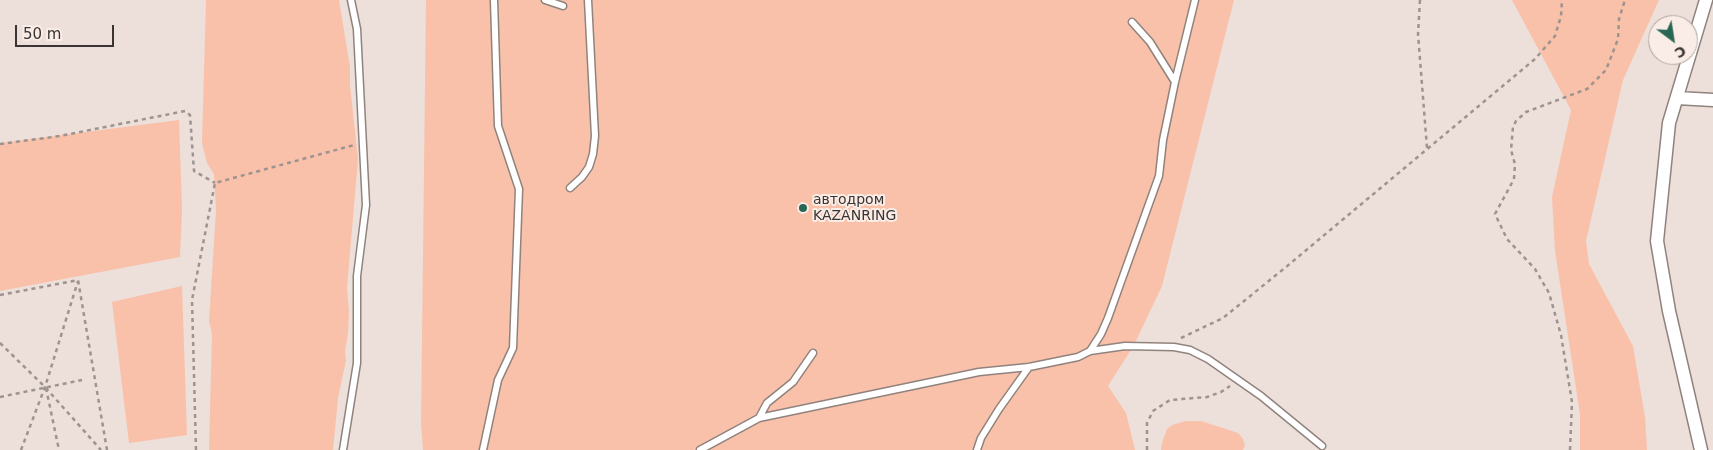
<!DOCTYPE html>
<meta charset="utf-8">
<style>
body{margin:0}
#map{position:relative;width:1713px;height:450px;overflow:hidden;background:#eddfd9;font-family:"DejaVu Sans",sans-serif}
canvas{display:block}
.north{position:absolute;left:1648px;top:15px;width:50px;height:50px;box-sizing:border-box;background:#faece6;border:1px solid #ada39e;border-radius:50%;rotate:149deg;font-size:14px;font-weight:700;line-height:20px;text-align:center;color:#3a3533}
.north::after{content:'';display:block;margin:auto;width:18px;height:22px;background:#286753;clip-path:polygon(50% 0,100% 100%,50% 72%,0 100%)}
.scale{position:absolute;left:15px;top:25px;width:99px;height:22px;box-sizing:border-box;border:2px solid #3a3533;border-top:0;padding-left:6px;font-size:15px;line-height:18px;white-space:nowrap;color:#3a3533;-webkit-text-stroke:4px #faece6;paint-order:stroke}
</style>
<div id="map">
<canvas width="1713" height="450"></canvas>
<div class="north">С</div>
<div class="scale">50 m</div>
</div>
<script>
const context = document.querySelector('canvas').getContext('2d');
context.lineJoin = 'round';
function paint(path, color) { context.fillStyle = color; context.fill(path, 'evenodd'); }
const poly = rows => new Path2D(rows.map(r => 'M' + r).join(''));
function strokePath(path, color, width, dash) { context.strokeStyle = color; context.lineWidth = width; context.lineCap = dash ? 'butt' : 'round'; context.setLineDash(dash || []); context.stroke(path); }
function write(font, color, halo, rows, align = 'center') {
  context.font = font + ' "DejaVu Sans",sans-serif'; context.lineWidth = 4; context.setLineDash([]); context.textBaseline = 'middle'; context.strokeStyle = halo; context.fillStyle = color; for (const [text, x, y, turn = 0] of rows) {
    context.save(); context.translate(x, y); context.rotate((+turn || 0) * Math.PI / 180); context.textAlign = isNaN(turn) ? turn : align; if (halo) context.strokeText(text, 0, 0); context.fillText(text, 0, 0); context.restore();
  }
}
const green = poly([
 [206,0,339,0,350,67,350,85,358,159,347,288,349,312,348,332,345,352,346,360,338,398,333,450,209,450,212,334,209,321,216,210,214,174,207,163,202,143],
 [426,0,1234,0,1162,286,1134,345,1108,386,1126,413,1135,450,423,450,421,423],
 [1512,0,1659,0,1623,80,1586,241,1589,264,1633,346,1645,417,1647,450,1580,450,1580,414,1555,251,1552,197,1571,110],
 [179,120,182,210,180,257,0,291,0,143],
 [182,286,187,435,129,443,112,302],
 [1186,421,1201,421,1238,433,1243,439,1245,446,1243,450,1161,450,1162,443,1167,429,1172,425]
]);
const path = poly([
 [1420,0,1418,34,1427,148],
 [0,144,60,136,185,111,190,115,194,171,215,183],
 [0,295,78,280,107,450],
 [1181,338,1223,318,1286,267,1535,59,1555,36,1561,16,1562,0],
 [0,343,45,387,101,450],
 [46,388,59,450],
 [0,397,82,380],
 [21,450,45,387,78,281],
 [196,450,192,300,215,183,354,145],
 [1147,450,1147,423,1153,411,1170,400,1207,397,1221,392,1230,386],
 [1570,450,1572,402,1561,335,1549,293,1535,269,1507,239,1495,214,1514,179,1515,164,1511,150,1513,127,1516,121,1526,112,1587,89,1606,70,1618,39,1619,19,1625,0]
]);
const lane = poly([
 [545,0,563,6],
 [1132,22,1150,42,1175,82],
 [570,188,582,177,589,167,593,154,595,136,588,0],
 [1090,351,1101,334,1108,318,1159,176,1163,140,1175,82,1195,0],
 [759,418,767,403,793,382,813,353],
 [343,450,357,363,357,276,366,205,357,29,351,0],
 [483,450,498,380,513,348,519,189,498,126,494,0],
 [700,450,759,418,979,372,1029,367,1078,357,1090,351,1125,346,1174,347,1190,350,1208,359,1261,396,1322,446],
 [977,450,981,438,999,409,1029,367]
]);
const street = poly([
 [1677,98,1713,100],
 [1701,450,1669,311,1657,241,1669,123,1706,0]
]);
const markers = [
 [803,208,5,"#286753"]
];
const poiNames = [
 ["автодром",813,200],
 ["KAZANRING",813,216]
];
paint(green, '#f9c1a9');
strokePath(lane, '#90837e', 9);
strokePath(street, '#90837e', 15);
strokePath(path, '#9d938f', 2.5, [4, 4]);
strokePath(lane, '#fff', 6);
strokePath(street, '#fff', 12);
for (const [x, y, r, color] of markers) { const dot = new Path2D(); dot.arc(x, y, r, 0, 2 * Math.PI); context.fillStyle = color; context.fill(dot); strokePath(dot, '#faece6', 2); }
write('14px', '#3a3533', '#faece6', poiNames, 'left');
</script>
